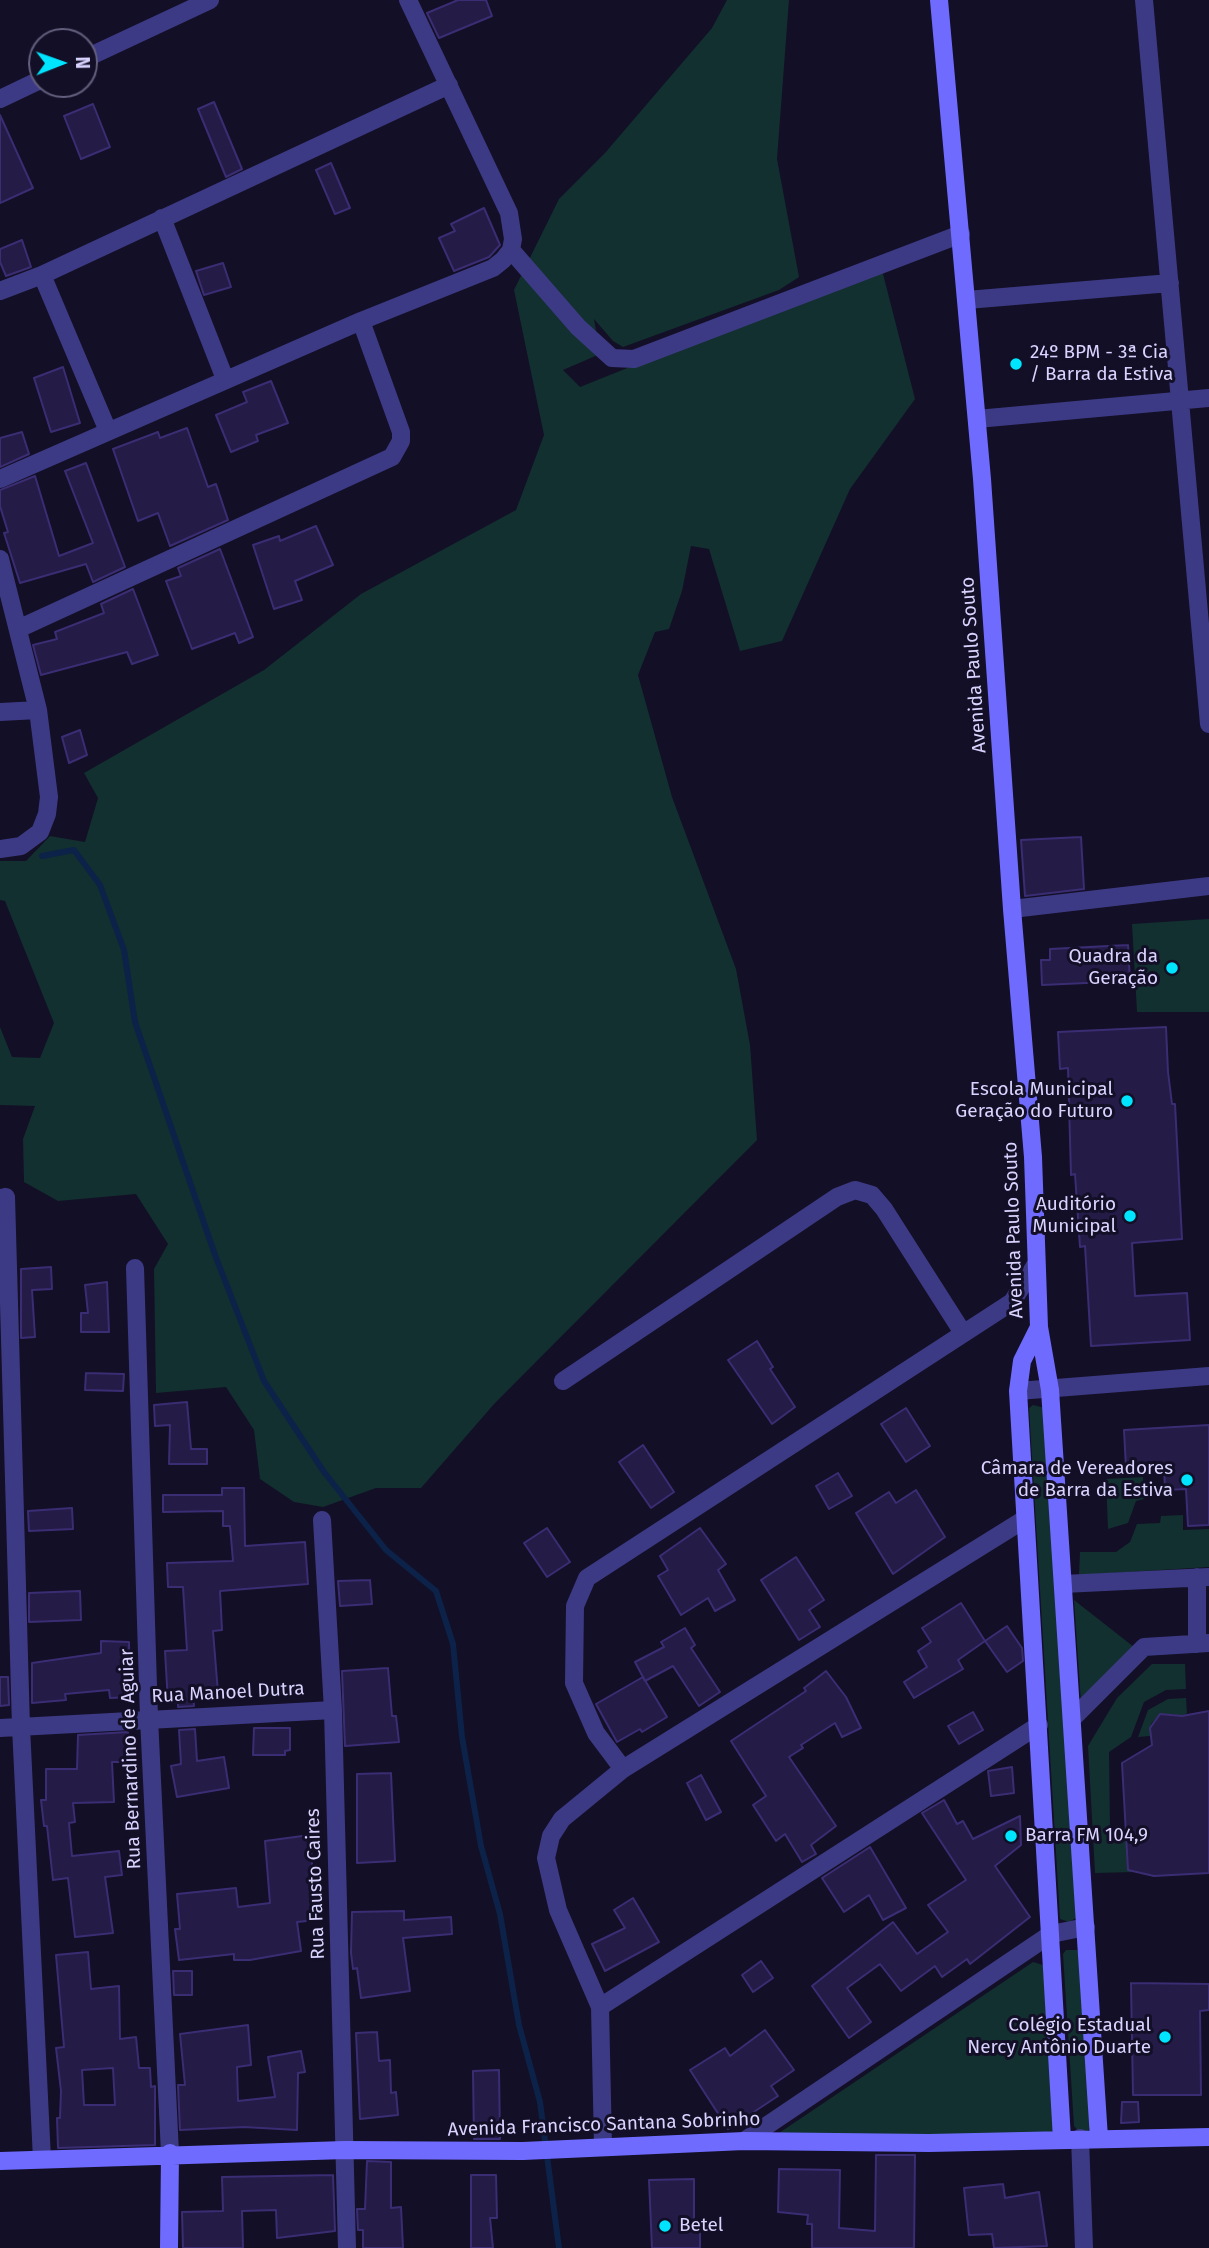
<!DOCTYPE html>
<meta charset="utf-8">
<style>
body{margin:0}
#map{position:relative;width:1209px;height:2248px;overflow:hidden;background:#130f26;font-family:"Fira Sans",sans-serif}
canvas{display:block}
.north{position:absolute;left:28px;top:28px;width:70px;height:70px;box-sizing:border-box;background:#130f26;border:2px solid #625e7d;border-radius:50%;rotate:89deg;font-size:19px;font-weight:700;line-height:28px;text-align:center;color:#d9d4ff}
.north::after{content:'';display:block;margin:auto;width:24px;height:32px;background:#00e5ff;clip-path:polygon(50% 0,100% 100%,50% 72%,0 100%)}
</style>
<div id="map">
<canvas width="1209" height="2248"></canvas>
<div class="north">N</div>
</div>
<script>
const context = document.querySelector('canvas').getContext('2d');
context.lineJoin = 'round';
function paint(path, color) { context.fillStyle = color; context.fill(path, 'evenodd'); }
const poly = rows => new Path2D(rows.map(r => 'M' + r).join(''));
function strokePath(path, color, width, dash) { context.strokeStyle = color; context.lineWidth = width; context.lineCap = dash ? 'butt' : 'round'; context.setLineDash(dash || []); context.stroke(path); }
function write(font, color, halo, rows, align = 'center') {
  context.font = font + ' "Fira Sans",sans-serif'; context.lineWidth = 6; context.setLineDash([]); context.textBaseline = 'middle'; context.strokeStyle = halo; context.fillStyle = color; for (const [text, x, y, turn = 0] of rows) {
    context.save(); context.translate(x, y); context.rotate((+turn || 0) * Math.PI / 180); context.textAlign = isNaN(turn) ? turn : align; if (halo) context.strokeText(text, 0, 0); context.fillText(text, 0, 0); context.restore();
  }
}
const green = poly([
 [727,0,789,0,777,159,799,277,779,290,623,347,613,341,594,319,600,354,563,370,580,387,881,266,915,399,850,489,782,641,740,651,709,549,691,546,682,591,669,629,655,632,638,675,672,797,736,969,750,1045,757,1140,495,1403,421,1488,376,1488,323,1507,294,1502,260,1479,254,1430,226,1387,156,1393,154,1269,168,1244,136,1194,58,1201,24,1182,23,1139,35,1106,0,1105,0,1027,12,1057,40,1058,54,1023,5,901,0,900,0,861,26,861,50,836,85,842,98,798,84,773,264,670,361,594,516,510,544,435,514,290,559,199,605,153,712,28],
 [1209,919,1209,1012,1137,1012,1132,924],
 [1033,1405,1045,1408,1076,1918,1069,1922,1060,1919,1029,1408],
 [1143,1477,1144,1499,1136,1501,1128,1523,1108,1529,1106,1479],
 [1183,1515,1183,1530,1209,1529,1209,1567,1079,1575,1080,1552,1116,1552,1130,1542,1137,1524,1160,1523,1161,1516],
 [1074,1600,1134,1647,1081,1702],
 [1152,1664,1185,1664,1186,1689,1166,1690,1144,1702,1131,1737,1109,1752,1110,1829,1126,1828,1136,1872,1095,1873,1088,1746,1117,1698],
 [1186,1698,1187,1713,1180,1718,1173,1714,1160,1714,1151,1724,1150,1736,1138,1737,1148,1710,1168,1699],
 [1066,1950,1077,1950,1081,1954,1091,2125,1088,2131,1079,2132,1074,2126,1063,1954],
 [1033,1962,1043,1965,1058,2136,780,2141,779,2133]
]);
const stream = poly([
 [42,856,74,850,100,885,124,950,135,1022,215,1255,264,1381,324,1472,386,1550,436,1591,453,1644,462,1737,481,1846,500,1914,519,2025,540,2102,559,2248]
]);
const building = poly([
 [458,0,486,0,492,16,439,38,427,13,458,0],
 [214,102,242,169,226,177,198,109,214,102],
 [93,104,110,147,81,159,64,116,93,104],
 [0,115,33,188,0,203,0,115],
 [331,163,350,208,335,214,316,170,331,163],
 [484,208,500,245,489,257,454,271,439,238,455,231,451,224,484,208],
 [22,240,31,267,6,276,0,262,0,249,22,240],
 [223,263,231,287,204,295,196,271,223,263],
 [63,367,80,423,51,432,34,378,63,367],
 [271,381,288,423,256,435,258,441,231,452,216,415,247,402,243,392,271,381],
 [187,428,208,487,216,484,228,520,170,546,158,513,138,521,113,449,158,432,160,438,187,428],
 [22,432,29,454,0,467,0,438,22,432],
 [86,463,125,567,93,582,86,564,20,583,4,533,8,532,0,506,0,490,35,476,59,556,93,543,65,471,86,463],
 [316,526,333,565,295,581,302,600,274,609,253,545,279,536,280,541,316,526],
 [220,549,253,637,239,643,235,633,192,649,166,581,181,576,178,568,220,549],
 [133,589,158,655,132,664,127,652,41,675,33,645,57,639,55,632,104,613,101,604,133,589],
 [80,730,87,755,69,763,62,737,80,730],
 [1081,837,1084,889,1025,896,1021,840,1081,837],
 [1128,945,1130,981,1042,985,1041,960,1050,960,1050,949,1128,945],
 [1166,1027,1168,1072,1172,1104,1175,1104,1182,1239,1132,1243,1135,1296,1187,1293,1190,1340,1091,1346,1085,1246,1080,1247,1075,1174,1071,1175,1068,1068,1060,1069,1058,1032,1166,1027],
 [51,1267,52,1289,32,1290,35,1337,21,1338,21,1269,51,1267],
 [107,1282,109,1332,81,1332,81,1313,88,1313,85,1285,107,1282],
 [757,1341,773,1367,770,1369,795,1407,772,1424,728,1360,757,1341],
 [86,1373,124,1374,123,1391,85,1390,86,1373],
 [187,1402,191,1449,207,1449,207,1464,169,1464,170,1425,155,1426,154,1405,187,1402],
 [906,1408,930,1446,906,1462,881,1424,906,1408],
 [1209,1425,1209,1525,1188,1526,1186,1489,1165,1490,1164,1466,1126,1468,1124,1430,1209,1425],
 [643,1445,674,1492,651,1508,619,1462,643,1445],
 [838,1473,852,1496,829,1509,816,1486,838,1473],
 [222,1488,244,1488,245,1546,305,1542,308,1584,220,1591,222,1630,213,1631,218,1693,193,1695,194,1706,178,1707,178,1702,168,1703,165,1651,187,1650,183,1587,168,1587,167,1563,233,1561,230,1526,223,1526,223,1511,163,1512,163,1495,222,1495,222,1488],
 [916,1490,945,1537,893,1574,856,1513,889,1492,896,1503,916,1490],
 [72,1508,73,1529,29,1531,28,1511,72,1508],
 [547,1528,570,1562,547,1577,524,1543,547,1528],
 [700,1528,726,1564,718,1570,735,1600,715,1611,708,1598,681,1615,658,1576,668,1570,660,1556,700,1528],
 [796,1557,824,1600,809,1610,820,1627,799,1640,761,1580,796,1557],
 [370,1580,372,1604,340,1606,338,1581,370,1580],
 [80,1591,81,1620,29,1622,29,1593,80,1591],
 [961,1603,985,1641,958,1660,963,1669,914,1698,904,1682,927,1667,918,1651,931,1642,922,1628,961,1603],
 [1007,1626,1022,1648,1023,1661,1007,1672,985,1641,1007,1626],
 [685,1628,695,1645,691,1648,720,1692,699,1706,673,1666,645,1681,635,1662,664,1647,661,1642,685,1628],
 [101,1641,129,1642,130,1697,110,1698,109,1690,65,1694,66,1700,32,1703,32,1663,101,1653,101,1641],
 [388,1668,392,1716,396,1716,399,1742,345,1746,342,1671,388,1668],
 [826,1671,846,1697,861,1728,842,1737,835,1723,801,1745,803,1748,789,1757,836,1826,811,1845,816,1854,802,1862,785,1834,776,1841,753,1805,766,1796,731,1741,806,1691,804,1688,826,1671],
 [0,1677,8,1677,9,1705,0,1706,0,1677],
 [643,1677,667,1717,642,1732,640,1729,617,1742,596,1704,643,1677],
 [1209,1711,1209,1873,1154,1876,1128,1870,1122,1763,1152,1745,1150,1728,1160,1714,1182,1716,1209,1711],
 [973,1712,983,1730,959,1744,948,1726,973,1712],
 [254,1728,290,1728,290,1750,285,1751,285,1755,253,1755,254,1728],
 [195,1729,197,1761,224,1757,229,1788,177,1797,171,1766,181,1764,179,1730,195,1729],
 [128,1732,127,1762,112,1762,114,1802,73,1803,75,1822,69,1823,72,1856,119,1851,122,1875,105,1877,113,1933,75,1937,68,1878,53,1880,47,1826,44,1826,41,1800,46,1800,46,1769,77,1769,78,1735,128,1732],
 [1012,1767,1014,1793,991,1796,988,1771,1012,1767],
 [391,1773,395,1861,357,1863,357,1774,391,1773],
 [701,1775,721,1812,706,1820,687,1783,701,1775],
 [944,1800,957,1824,963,1821,973,1839,1020,1816,1021,1845,995,1866,1030,1917,970,1964,967,1959,942,1977,935,1966,901,1991,880,1964,847,1988,871,2022,849,2038,812,1986,893,1922,917,1954,948,1932,928,1905,966,1880,922,1813,944,1800],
 [310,1835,316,1920,297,1922,301,1951,250,1960,234,1960,234,1954,179,1960,175,1929,180,1929,177,1894,236,1888,238,1907,270,1903,265,1841,310,1835],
 [870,1847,906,1908,883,1920,869,1895,844,1912,822,1878,870,1847],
 [633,1898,659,1942,605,1971,592,1944,625,1928,614,1910,633,1898],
 [404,1911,404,1920,451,1917,452,1934,403,1938,410,1991,361,1998,357,1968,353,1969,351,1953,352,1912,404,1911],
 [88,1952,91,1989,119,1986,120,2039,136,2037,139,2068,150,2068,151,2087,155,2086,155,2145,58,2148,57,2118,60,2118,61,2091,56,2048,64,2047,56,1955,88,1952],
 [113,2068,115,2105,84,2105,82,2070,113,2068],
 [761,1961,773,1978,753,1992,742,1975,761,1961],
 [173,1971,192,1971,192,1995,174,1995,173,1971],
 [1131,1983,1209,1984,1209,2010,1200,2011,1201,2095,1133,2095,1131,1983],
 [248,2025,251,2065,237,2067,238,2101,275,2097,268,2057,301,2051,305,2072,298,2073,297,2130,244,2127,180,2130,178,2085,185,2085,180,2034,248,2025],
 [765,2030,794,2070,771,2086,778,2096,728,2129,690,2070,725,2048,730,2056,765,2030],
 [377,2032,379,2061,390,2060,391,2093,396,2092,398,2115,360,2119,356,2033,377,2032],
 [499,2070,500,2139,474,2139,473,2071,499,2070],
 [1122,2102,1138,2102,1139,2122,1121,2123,1122,2102],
 [876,2155,915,2155,914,2248,812,2248,812,2224,807,2224,808,2215,778,2212,779,2169,840,2170,839,2228,875,2231,876,2155],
 [367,2161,391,2162,391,2208,401,2207,403,2248,363,2248,363,2230,358,2230,357,2209,365,2209,367,2161],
 [333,2175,335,2231,277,2238,276,2210,242,2211,243,2248,183,2248,182,2212,223,2211,222,2177,333,2175],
 [471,2175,496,2175,497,2218,490,2218,493,2248,471,2248,471,2175],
 [694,2179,694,2224,700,2224,700,2248,652,2248,649,2180,694,2179],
 [1003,2184,1005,2198,1039,2192,1047,2246,994,2248,992,2234,969,2235,964,2188,1003,2184]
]);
const street = poly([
 [1144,0,1209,724],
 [84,59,210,0],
 [0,99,42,79],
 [162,218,225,379],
 [511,250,578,327,612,358,634,359,961,234],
 [42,275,108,431],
 [0,291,42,275,449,85],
 [967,300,1170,283],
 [977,419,1209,398],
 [0,479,361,321,493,268,503,260,511,250,513,239,509,213,408,0],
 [0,559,38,710,49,797,47,814,40,832,21,846,0,849],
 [18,629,392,457,401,441,401,432,361,321],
 [0,712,38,710],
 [1012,909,1209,886],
 [0,1198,6,1197,21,1727,42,2159],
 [135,1268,149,1718,170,2153],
 [563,1381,837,1197,855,1190,872,1195,884,1209,963,1333],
 [1018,1391,1209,1376],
 [322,1520,333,1710,347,2248],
 [1063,1584,1209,1577],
 [1197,1644,1197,1577],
 [1072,1719,1144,1647,1209,1643],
 [0,1728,333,1710],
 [623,1769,596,1733,574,1683,575,1606,587,1578,1012,1302,1036,1264],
 [600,2007,1039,1725],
 [1080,2138,1084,2248],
 [744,2141,1051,1934,1086,1927],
 [603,2146,600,2007,558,1910,546,1858,551,1836,562,1819,623,1769,1025,1519]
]);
const secondary = poly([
 [939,0,982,479,1012,909,1033,1157,1039,1327,1050,1390,1099,2138],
 [1039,1327,1022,1361,1018,1391,1062,2139],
 [0,2161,345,2150,523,2151,744,2141,929,2143,1209,2137],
 [169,2248,170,2153]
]);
const markers = [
 [1016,364,7,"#00e5ff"],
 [1172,968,7,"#00e5ff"],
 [1127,1101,7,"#00e5ff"],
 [1130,1216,7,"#00e5ff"],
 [1187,1480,7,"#00e5ff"],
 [1011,1836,7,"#00e5ff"],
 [1165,2037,7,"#00e5ff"],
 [665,2226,7,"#00e5ff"]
];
const poiNames = [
 ["24º BPM - 3ª Cia",1030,353,"left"],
 ["/ Barra da Estiva",1030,375,"left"],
 ["Quadra da",1158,957],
 ["Geração",1158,979],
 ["Escola Municipal",1113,1090],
 ["Geração do Futuro",1113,1112],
 ["Auditório",1116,1205],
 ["Municipal",1116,1227],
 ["Câmara de Vereadores",1173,1469],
 ["de Barra da Estiva",1173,1491],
 ["Barra FM 104,9",1025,1836,"left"],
 ["Colégio Estadual",1151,2026],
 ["Nercy Antônio Duarte",1151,2048],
 ["Betel",679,2226,"left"]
];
const streetNames = [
 ["Avenida Paulo Souto",974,665,-94],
 ["Avenida Paulo Souto",1014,1230,-92],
 ["Rua Manoel Dutra",228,1693,-3],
 ["Rua Bernardino de Aguiar",131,1759,-92],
 ["Rua Fausto Caires",316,1884,-92],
 ["Avenida Francisco Santana Sobrinho",604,2125,-2]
];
paint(green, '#12302f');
strokePath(stream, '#0c2248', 6);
paint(building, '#241b47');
strokePath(building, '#3b2d73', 2);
strokePath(street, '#3d3a85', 18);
strokePath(secondary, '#6f6bff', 18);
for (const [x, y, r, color] of markers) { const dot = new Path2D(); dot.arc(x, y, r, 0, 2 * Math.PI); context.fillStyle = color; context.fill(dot); strokePath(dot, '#130f26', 2.5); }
write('19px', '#d9d4ff', '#130f26', poiNames, 'right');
write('19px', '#d9d4ff', '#130f26', streetNames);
</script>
